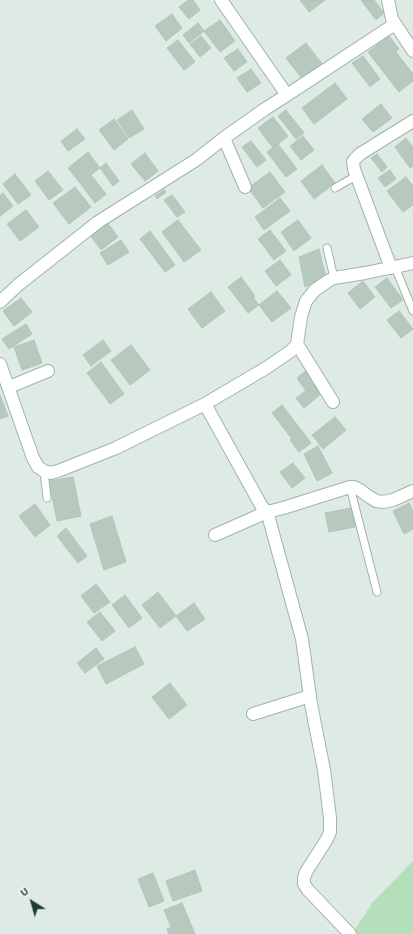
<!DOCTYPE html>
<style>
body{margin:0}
#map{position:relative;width:413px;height:934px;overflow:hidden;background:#deebe4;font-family:"Alegreya Sans",sans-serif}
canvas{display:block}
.north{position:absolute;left:12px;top:882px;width:40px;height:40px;-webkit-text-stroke:3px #eff8f2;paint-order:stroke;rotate:323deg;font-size:11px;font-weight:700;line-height:16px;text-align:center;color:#1e3c30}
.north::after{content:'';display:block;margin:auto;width:14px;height:18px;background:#1e3c30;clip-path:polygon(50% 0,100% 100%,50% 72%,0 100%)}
</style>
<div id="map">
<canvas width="413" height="934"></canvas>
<div class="north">U</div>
</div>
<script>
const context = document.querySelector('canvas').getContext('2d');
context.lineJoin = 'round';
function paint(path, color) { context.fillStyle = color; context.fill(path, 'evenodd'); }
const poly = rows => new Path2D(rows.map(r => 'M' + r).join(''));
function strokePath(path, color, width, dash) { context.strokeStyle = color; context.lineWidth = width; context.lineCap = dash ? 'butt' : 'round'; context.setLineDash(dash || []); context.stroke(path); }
const green = poly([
 [413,861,413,934,352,934,373,902]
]);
const building = poly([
 [188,0,193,0,200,10,189,19,179,7,188,0],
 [300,0,325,0,309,12,300,0],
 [361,0,374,0,384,13,376,20,361,0],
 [172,14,182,28,166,41,155,26,172,14],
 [220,20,235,41,220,52,204,31,220,20],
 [198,23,204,31,189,43,183,35,198,23],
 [201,36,211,48,200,57,190,44,201,36],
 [389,36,399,49,378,65,368,52,389,36],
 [178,40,195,62,184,70,167,48,178,40],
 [306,43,323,65,303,80,286,58,306,43],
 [238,49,247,62,234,71,224,58,238,49],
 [396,52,413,74,413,81,399,92,378,65,396,52],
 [363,56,380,79,370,87,352,63,363,56],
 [251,69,261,83,247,92,237,78,251,69],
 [335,83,347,99,314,124,302,108,335,83],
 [381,104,392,118,373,132,362,119,381,104],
 [132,110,144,129,129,138,117,120,132,110],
 [286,110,304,133,296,139,278,116,286,110],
 [273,117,288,136,273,148,258,128,273,117],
 [114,119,128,139,114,150,99,130,114,119],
 [77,129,85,139,68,151,61,141,77,129],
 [303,136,314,150,301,160,290,146,303,136],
 [406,138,413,147,413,166,410,168,395,147,406,138],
 [251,141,266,160,257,167,242,147,251,141],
 [278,144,297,169,286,177,267,152,278,144],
 [88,152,100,168,80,183,68,168,88,152],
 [145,153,158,171,145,181,131,164,145,153],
 [377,154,387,167,382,172,371,158,377,154],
 [106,163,119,181,113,186,100,168,106,163],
 [322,165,335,183,314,199,301,181,322,165],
 [390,170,396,179,385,187,378,178,390,170],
 [48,171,63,190,49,200,35,181,48,171],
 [270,172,285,192,263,208,248,188,270,172],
 [15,174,31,195,18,204,3,184,15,174],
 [91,175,106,194,95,203,80,183,91,175],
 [406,177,413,186,413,205,403,212,387,191,406,177],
 [75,187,91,207,69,224,53,203,75,187],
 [164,190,166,192,157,199,155,196,164,190],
 [3,193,13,206,0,216,0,196,3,193],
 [172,195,185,212,177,217,164,200,172,195],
 [280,198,290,211,264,230,255,217,280,198],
 [26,210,39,227,20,241,7,224,26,210],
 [178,220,201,250,184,262,162,232,178,220],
 [298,220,311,238,294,251,281,232,298,220],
 [107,222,118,237,101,250,90,235,107,222],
 [270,230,286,251,274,260,258,239,270,230],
 [150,231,175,265,165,272,140,239,150,231],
 [121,240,129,252,108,265,100,253,121,240],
 [319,249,326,277,305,287,299,257,319,249],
 [280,260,291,275,276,286,265,271,280,260],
 [241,277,255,296,242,305,228,287,241,277],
 [387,278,403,300,391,308,375,287,387,278],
 [363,281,375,297,360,309,348,293,363,281],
 [277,291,291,308,272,322,259,305,277,291],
 [211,292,225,311,202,328,188,309,211,292],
 [253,297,259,305,248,313,242,305,253,297],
 [21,298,32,312,14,326,3,311,21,298],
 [399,311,413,329,401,338,387,320,399,311],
 [26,324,32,334,9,349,2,339,26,324],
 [34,340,42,363,22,370,14,347,34,340],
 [103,340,111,351,91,366,83,355,103,340],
 [131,345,150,370,130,385,111,360,131,345],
 [101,362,124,394,110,404,87,373,101,362],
 [306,371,315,384,306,391,297,378,306,371],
 [315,384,322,393,304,408,296,398,315,384],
 [0,395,8,416,0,419,0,395],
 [282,405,302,431,292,439,272,413,282,405],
 [335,417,346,430,323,449,312,435,335,417],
 [302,431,311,443,299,452,290,440,302,431],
 [318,446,332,473,317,481,304,454,318,446],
 [293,463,305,478,292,488,280,472,293,463],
 [73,477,81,516,57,521,49,481,73,477],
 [409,503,413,511,413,529,404,534,393,511,409,503],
 [35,504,50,525,35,537,19,516,35,504],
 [351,508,355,527,329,532,325,513,351,508],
 [112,516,126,562,104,570,90,524,112,516],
 [66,528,87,556,78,563,57,536,66,528],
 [96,584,110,602,94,613,81,596,96,584],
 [158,592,176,616,160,628,142,605,158,592],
 [125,595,142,618,129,628,112,605,125,595],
 [194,603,205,619,187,631,176,616,194,603],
 [100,612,115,631,102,641,87,622,100,612],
 [135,647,144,664,106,684,97,666,135,647],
 [96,648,104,659,85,673,77,663,96,648],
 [170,683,187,705,169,719,152,697,170,683],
 [195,870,202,891,173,901,166,881,195,870],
 [153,873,164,901,149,907,138,879,153,873],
 [182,903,189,920,171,927,164,910,182,903],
 [189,920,195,934,169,934,167,929,189,920]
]);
const lane = poly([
 [335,188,356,176],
 [327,248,334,278],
 [395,267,413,311],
 [44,471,47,498],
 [350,487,377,592]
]);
const street = poly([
 [221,0,287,95],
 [388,0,392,19,413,51],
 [224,138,245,187],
 [391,268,354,169,353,162,355,159,360,154,413,121],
 [0,302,18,285,98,222,196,160,224,138,265,109,287,95,395,24],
 [297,344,333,402],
 [0,364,33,458,38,467,44,471,51,473,58,471,116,448,205,404,266,368,291,351,297,344,301,317,306,301,315,290,328,281,334,278,365,273,413,263],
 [9,387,48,371],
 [205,404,262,507,267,512,283,508,350,487,354,487,360,490,368,496,376,501,383,502,393,500,413,491],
 [215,535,267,512,268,515,302,639,311,704,324,770,330,818,330,832,327,839,306,872,304,878,304,884,308,890,350,934],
 [253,714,310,696]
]);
paint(green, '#b5debb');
paint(building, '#b7c9bf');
strokePath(building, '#b1c5ba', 1);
strokePath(lane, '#a1b3aa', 9);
strokePath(street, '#a1b3aa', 14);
strokePath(lane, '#fff', 7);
strokePath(street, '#fff', 12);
</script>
